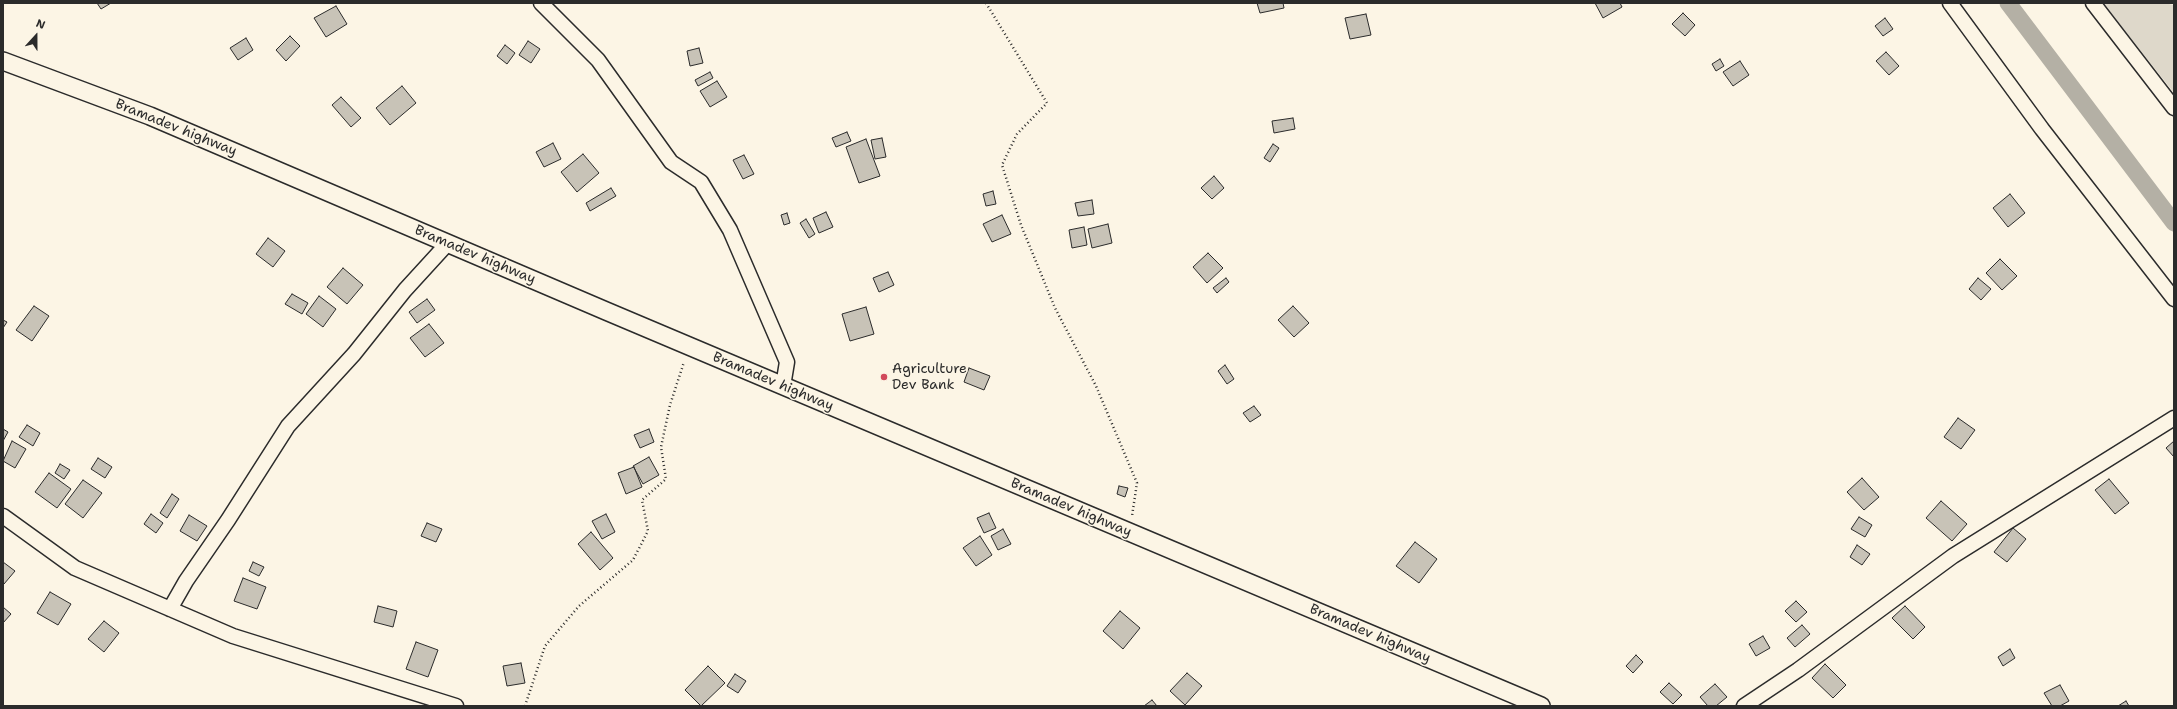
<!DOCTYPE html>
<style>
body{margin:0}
#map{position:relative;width:2177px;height:709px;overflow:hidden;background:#fcf5e5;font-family:"Shantell Sans",sans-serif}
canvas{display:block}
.frame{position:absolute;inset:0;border:4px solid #2b2b2b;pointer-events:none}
.north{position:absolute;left:16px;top:16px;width:40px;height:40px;-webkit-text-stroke:3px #fcf5e5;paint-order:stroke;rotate:21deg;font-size:11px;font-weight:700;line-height:16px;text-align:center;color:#2b2b2b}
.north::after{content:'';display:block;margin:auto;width:14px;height:18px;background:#2b2b2b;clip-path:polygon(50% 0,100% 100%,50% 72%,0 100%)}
</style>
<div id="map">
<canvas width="2177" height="709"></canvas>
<div class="frame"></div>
<div class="north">N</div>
</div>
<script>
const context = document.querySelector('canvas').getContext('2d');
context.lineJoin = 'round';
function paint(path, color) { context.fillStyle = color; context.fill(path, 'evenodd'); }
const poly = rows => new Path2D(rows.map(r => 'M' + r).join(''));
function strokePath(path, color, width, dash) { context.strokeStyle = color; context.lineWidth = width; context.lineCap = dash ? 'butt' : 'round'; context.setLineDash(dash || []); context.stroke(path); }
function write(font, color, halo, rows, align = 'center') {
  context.font = font + ' "Shantell Sans",sans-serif'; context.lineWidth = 3; context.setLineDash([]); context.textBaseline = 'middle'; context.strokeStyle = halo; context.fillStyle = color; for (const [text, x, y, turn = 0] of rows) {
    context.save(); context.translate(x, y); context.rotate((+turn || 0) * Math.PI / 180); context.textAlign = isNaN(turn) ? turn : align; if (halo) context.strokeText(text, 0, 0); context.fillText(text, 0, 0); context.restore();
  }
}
const green = poly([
 [2103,3,2164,3,2174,5,2174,93]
]);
const canal = poly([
 [2008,3,2174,223]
]);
const building = poly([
 [97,3,111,3,101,9,97,3],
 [1257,3,1283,3,1284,8,1260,13,1257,3],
 [1595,3,1620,3,1622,7,1603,18,1595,3],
 [336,6,347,24,326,37,314,18,336,6],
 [1683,13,1695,25,1685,36,1672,24,1683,13],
 [1366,14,1371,35,1350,39,1345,18,1366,14],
 [1885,18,1893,29,1883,36,1875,26,1885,18],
 [290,36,300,46,286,61,276,50,290,36],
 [246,38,253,50,238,60,230,48,246,38],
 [528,41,540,49,531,63,519,55,528,41],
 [505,45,515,53,507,64,497,56,505,45],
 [699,48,703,63,690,66,687,51,699,48],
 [1886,52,1899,66,1889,75,1876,61,1886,52],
 [1720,59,1724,66,1716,71,1712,64,1720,59],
 [1740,61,1749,75,1733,86,1723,72,1740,61],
 [710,72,713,78,698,86,695,80,710,72],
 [717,81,727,97,710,107,700,91,717,81],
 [402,86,416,103,390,125,376,108,402,86],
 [341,97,361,118,351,127,332,105,341,97],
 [1293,118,1295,129,1274,133,1272,121,1293,118],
 [847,132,851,141,836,147,832,138,847,132],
 [882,138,886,157,875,159,871,140,882,138],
 [866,139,880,176,859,183,846,147,866,139],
 [553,143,561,159,544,167,536,152,553,143],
 [1273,144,1279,148,1270,162,1264,158,1273,144],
 [583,154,599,173,577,192,561,172,583,154],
 [744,155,754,174,743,179,733,160,744,155],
 [1214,176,1224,188,1212,199,1201,188,1214,176],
 [611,188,616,196,590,211,586,203,611,188],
 [993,191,996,204,986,206,983,194,993,191],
 [2010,194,2025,213,2008,227,1993,208,2010,194],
 [1092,200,1094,214,1078,216,1075,203,1092,200],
 [826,212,833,227,819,233,813,218,826,212],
 [787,213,790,223,784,225,781,215,787,213],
 [1002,215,1011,234,992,242,983,224,1002,215],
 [806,219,815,234,809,238,800,223,806,219],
 [1108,224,1112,243,1092,248,1088,229,1108,224],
 [1084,227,1087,245,1072,248,1069,230,1084,227],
 [268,238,285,251,273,267,256,254,268,238],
 [1208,253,1223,268,1207,283,1193,267,1208,253],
 [2000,259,2017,276,2002,290,1986,273,2000,259],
 [343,268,363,285,347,304,327,287,343,268],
 [888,272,894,285,879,292,873,278,888,272],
 [1226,278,1229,282,1217,293,1213,288,1226,278],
 [1978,278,1991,289,1981,300,1969,289,1978,278],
 [292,294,308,303,302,314,285,304,292,294],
 [319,296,336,309,323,327,306,314,319,296],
 [427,299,435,310,417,323,409,312,427,299],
 [34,306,49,316,32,341,16,330,34,306],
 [1293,306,1309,323,1294,337,1278,320,1293,306],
 [866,307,874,334,850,341,842,314,866,307],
 [3,320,7,322,3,328,3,320],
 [429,324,444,343,425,357,410,338,429,324],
 [1225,365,1234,379,1227,384,1218,371,1225,365],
 [969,368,990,376,984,390,964,382,969,368],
 [1254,406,1261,415,1250,422,1243,413,1254,406],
 [1958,418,1975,430,1961,449,1944,437,1958,418],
 [27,425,40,433,33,446,19,437,27,425],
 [3,429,8,432,3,441,3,429],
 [649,429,654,442,640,448,634,435,649,429],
 [12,441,26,449,15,468,3,461,12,441],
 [2174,441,2174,457,2166,448,2174,441],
 [649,457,659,475,643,484,633,466,649,457],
 [98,458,112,467,105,478,91,469,98,458],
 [60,464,70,470,64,479,55,473,60,464],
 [634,467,642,487,626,494,618,473,634,467],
 [49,473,71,489,57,508,35,492,49,473],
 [1862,478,1879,497,1864,510,1847,492,1862,478],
 [2109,479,2129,503,2115,514,2095,490,2109,479],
 [83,480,102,493,83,518,65,504,83,480],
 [1119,486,1128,488,1125,497,1117,494,1119,486],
 [172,494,179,499,167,518,160,513,172,494],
 [1941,501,1967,524,1952,541,1926,518,1941,501],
 [989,513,996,528,984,533,977,518,989,513],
 [151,514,163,523,156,533,144,524,151,514],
 [606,514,615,532,602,539,592,521,606,514],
 [189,515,207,526,197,541,180,531,189,515],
 [1859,517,1872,525,1865,537,1851,529,1859,517],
 [427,523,442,529,436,542,421,536,427,523],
 [2013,528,2026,539,2007,562,1994,552,2013,528],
 [1003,529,1011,544,998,550,991,536,1003,529],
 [591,532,613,558,600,570,578,544,591,532],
 [980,536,992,555,976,566,963,548,980,536],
 [1415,542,1437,559,1419,583,1396,566,1415,542],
 [1857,545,1870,554,1862,565,1850,557,1857,545],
 [3,562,15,571,4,584,3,583,3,562],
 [253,562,264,567,259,576,249,571,253,562],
 [243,578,266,587,257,609,234,601,243,578],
 [50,592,71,604,58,625,37,613,50,592],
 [1796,601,1807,612,1796,622,1785,611,1796,601],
 [378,606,397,611,393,627,374,622,378,606],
 [1905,606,1925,627,1913,639,1892,618,1905,606],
 [3,607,11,614,3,623,3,607],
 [1120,611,1140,628,1123,649,1103,631,1120,611],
 [104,621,119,633,104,652,88,639,104,621],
 [1802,625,1810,634,1795,647,1787,638,1802,625],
 [1763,636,1770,648,1756,656,1749,644,1763,636],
 [416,642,438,650,428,677,406,669,416,642],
 [2010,649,2015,658,2003,666,1998,657,2010,649],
 [1636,655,1643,662,1633,673,1626,666,1636,655],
 [521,663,525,683,507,686,503,666,521,663],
 [1825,664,1846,685,1833,698,1812,678,1825,664],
 [708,666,725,683,701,706,685,690,708,666],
 [1187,673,1202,686,1185,705,1170,691,1187,673],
 [735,674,746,681,738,693,727,686,735,674],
 [1669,683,1682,695,1673,704,1660,692,1669,683],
 [1715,684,1727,697,1716,706,1708,706,1700,697,1715,684],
 [2060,685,2069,701,2060,706,2052,706,2044,693,2060,685],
 [1152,700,1157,706,1144,706,1152,700],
 [2126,701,2129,706,2118,706,2126,701]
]);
const path = poly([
 [986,3,1047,103,1017,134,1002,165,1021,225,1055,308,1096,386,1137,483,1132,516],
 [525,706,545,646,579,606,633,560,648,531,642,500,666,479,661,447,670,405,684,362]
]);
const minor = poly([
 [541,3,598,60,671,162,701,182,730,230,787,362,783,386],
 [1950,3,2042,129,2174,299],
 [2093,3,2174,108],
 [3,516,75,568,233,636,456,706],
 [170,609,186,581,228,520,288,426,354,354,405,290,448,243],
 [1744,706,1798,670,1953,556,2174,418]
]);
const tertiary = poly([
 [3,61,150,116,606,311,1541,706]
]);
const markers = [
 [884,377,4,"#d1495b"]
];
const streetNames = [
 ["Bramadev highway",176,128,22],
 ["Bramadev highway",475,255,23],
 ["Bramadev highway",773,382,23],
 ["Bramadev highway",1071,508,23],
 ["Bramadev highway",1370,634,23]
];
const poiNames = [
 ["Agriculture",892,369],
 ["Dev Bank",892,385]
];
paint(green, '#ded8ca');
strokePath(canal, '#b4b0a5', 17);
paint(building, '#c8c3b7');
strokePath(building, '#2b2b2b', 1);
strokePath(minor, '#2b2b2b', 17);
strokePath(tertiary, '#2b2b2b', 20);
strokePath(path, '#2b2b2b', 2.5, [1, 3]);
strokePath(minor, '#fcf5e5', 14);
strokePath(tertiary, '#fcf5e5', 17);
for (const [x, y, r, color] of markers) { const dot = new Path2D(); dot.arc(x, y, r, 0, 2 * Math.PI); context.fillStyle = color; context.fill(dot); strokePath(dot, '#fcf5e5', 1.5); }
write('14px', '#2b2b2b', '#fcf5e5', streetNames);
write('14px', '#2b2b2b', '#fcf5e5', poiNames, 'left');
</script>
